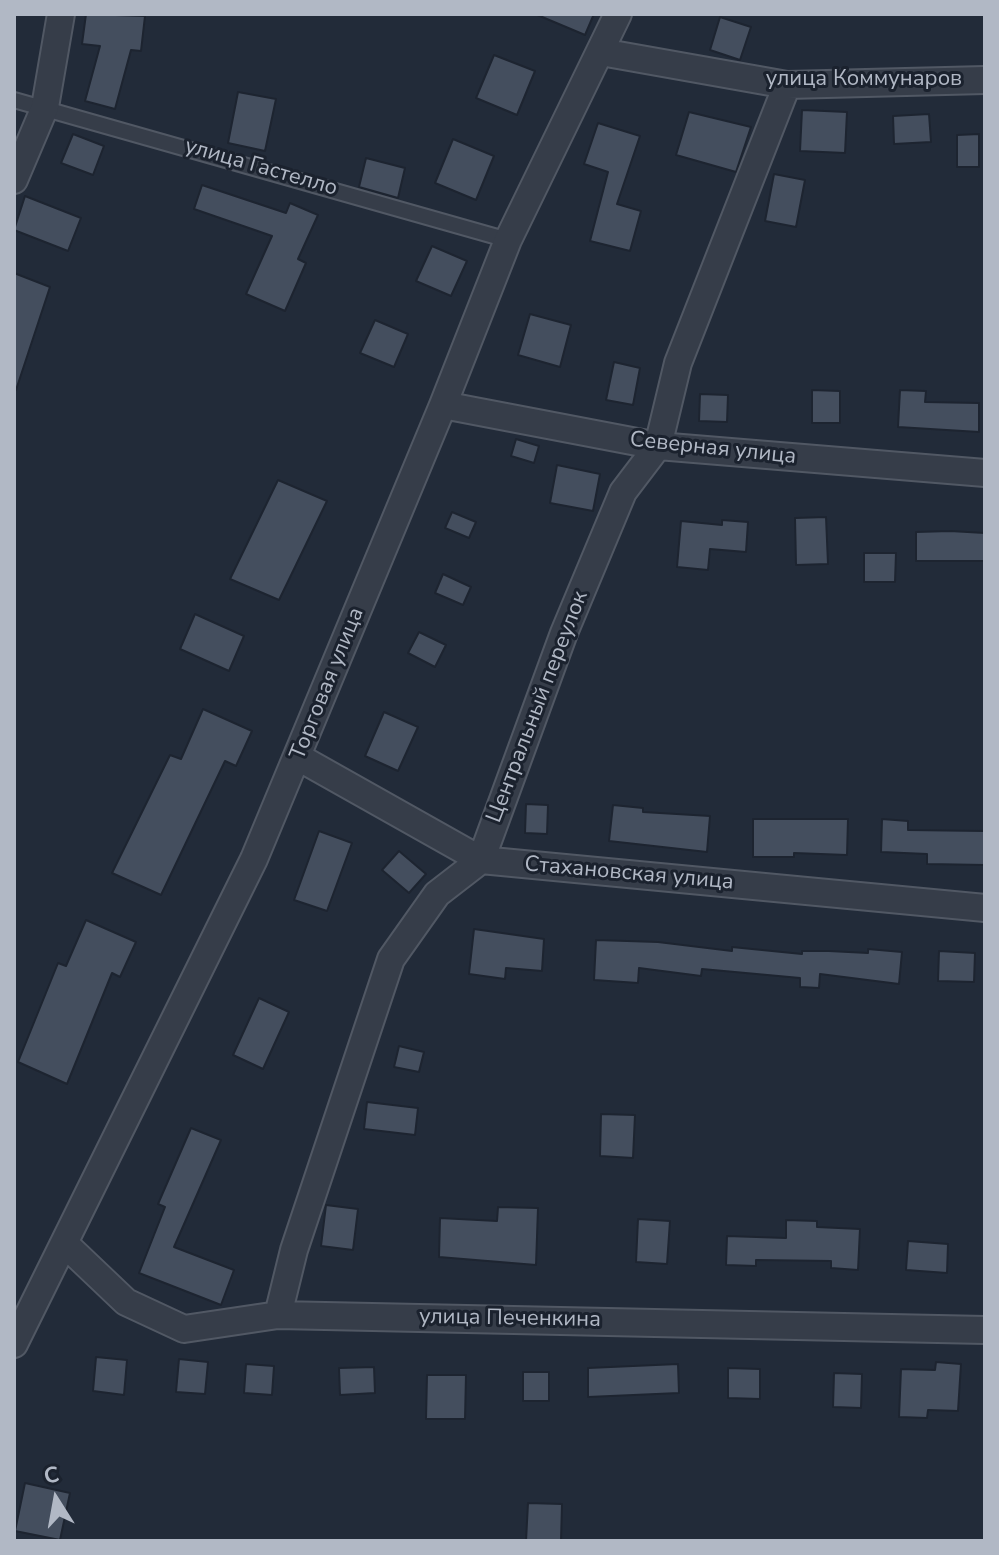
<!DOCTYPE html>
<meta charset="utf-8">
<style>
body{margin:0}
#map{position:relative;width:999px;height:1555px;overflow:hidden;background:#222b39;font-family:"Nunito Sans",sans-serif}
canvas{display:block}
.frame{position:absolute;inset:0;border:16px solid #b1b8c5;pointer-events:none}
.north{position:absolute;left:16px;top:1459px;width:80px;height:80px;-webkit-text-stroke:6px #1b222e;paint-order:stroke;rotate:349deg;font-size:22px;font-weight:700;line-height:32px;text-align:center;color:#b1b8c5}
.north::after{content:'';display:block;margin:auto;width:28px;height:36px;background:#b1b8c5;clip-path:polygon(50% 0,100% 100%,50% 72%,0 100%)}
</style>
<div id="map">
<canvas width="999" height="1555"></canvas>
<div class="frame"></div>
<div class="north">С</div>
</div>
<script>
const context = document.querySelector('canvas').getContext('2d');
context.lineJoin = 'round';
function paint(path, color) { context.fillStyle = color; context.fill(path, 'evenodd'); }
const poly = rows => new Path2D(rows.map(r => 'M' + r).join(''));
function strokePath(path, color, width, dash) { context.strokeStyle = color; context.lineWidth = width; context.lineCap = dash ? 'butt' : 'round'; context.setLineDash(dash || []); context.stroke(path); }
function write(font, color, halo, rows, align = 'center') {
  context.font = font + ' "Nunito Sans",sans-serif'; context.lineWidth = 6; context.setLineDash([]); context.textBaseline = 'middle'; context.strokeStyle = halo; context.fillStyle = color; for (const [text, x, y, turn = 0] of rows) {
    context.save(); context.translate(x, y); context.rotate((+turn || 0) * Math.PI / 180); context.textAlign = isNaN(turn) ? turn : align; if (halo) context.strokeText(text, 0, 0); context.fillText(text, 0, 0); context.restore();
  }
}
const building = poly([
 [86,14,145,16,141,51,131,50,115,109,85,101,100,46,82,44,86,14],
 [535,14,594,14,585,35,535,14],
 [720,17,751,27,740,60,710,50,720,17],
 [494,55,535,71,517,115,476,98,494,55],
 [238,92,276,99,265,151,228,143,238,92],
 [802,110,847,112,845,153,800,151,802,110],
 [689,112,751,127,736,172,676,155,689,112],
 [929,114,931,142,894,144,893,116,929,114],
 [598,123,640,136,617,204,641,211,630,251,590,241,608,172,584,164,598,123],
 [73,134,104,146,93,175,61,163,73,134],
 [979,134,979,167,957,167,957,135,979,134],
 [453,139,494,156,476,200,435,183,453,139],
 [366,158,405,168,398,198,359,187,366,158],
 [774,174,805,180,796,227,765,221,774,174],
 [202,185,286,213,290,203,318,215,298,259,306,263,285,311,246,294,272,236,194,209,202,185],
 [25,196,81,218,68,251,14,230,25,196],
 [432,246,467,261,451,296,416,281,432,246],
 [14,273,50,287,16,390,14,390,14,273],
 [530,314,571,325,560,367,518,355,530,314],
 [375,320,408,334,394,367,360,353,375,320],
 [614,362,640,368,633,405,606,400,614,362],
 [812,390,840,391,840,423,812,423,812,390],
 [900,390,926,391,925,402,979,403,979,432,898,427,900,390],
 [700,394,728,395,727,422,699,421,700,394],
 [516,439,539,446,534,463,511,456,516,439],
 [557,465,600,474,593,511,550,503,557,465],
 [278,480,327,501,279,600,230,579,278,480],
 [452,512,476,522,469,538,445,528,452,512],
 [826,517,828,564,796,565,795,518,826,517],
 [722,520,748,522,746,552,710,549,708,570,677,567,681,521,722,525,722,520],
 [950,531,985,533,985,561,916,561,916,532,950,531],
 [864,553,896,553,895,582,864,582,864,553],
 [443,574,471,587,463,605,435,593,443,574],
 [195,614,244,636,229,671,180,649,195,614],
 [419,632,446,645,435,667,408,653,419,632],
 [203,709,252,731,236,766,225,761,161,895,112,873,170,755,181,759,203,709],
 [384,712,418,727,398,771,365,756,384,712],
 [526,804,548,805,547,834,525,833,526,804],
 [613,805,643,808,643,812,710,816,707,852,609,841,613,805],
 [753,819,848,819,847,855,794,853,794,857,753,857,753,819],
 [882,819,908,821,908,830,985,831,985,865,927,864,927,854,881,852,882,819],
 [319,831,352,843,327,911,294,900,319,831],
 [399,851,426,874,409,893,382,870,399,851],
 [86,920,136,942,120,977,112,973,67,1084,18,1062,58,963,66,966,86,920],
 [474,929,544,939,542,971,506,968,505,979,469,974,474,929],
 [596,940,658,942,732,951,732,947,802,954,802,951,829,951,868,953,868,949,902,952,899,984,820,974,819,988,800,987,800,978,702,969,701,976,639,968,638,983,594,980,596,940],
 [939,951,975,953,974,982,938,981,939,951],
 [259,998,289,1012,263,1069,233,1055,259,998],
 [399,1046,424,1052,419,1072,394,1067,399,1046],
 [367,1102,418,1108,415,1135,364,1129,367,1102],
 [601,1114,635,1115,633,1158,600,1156,601,1114],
 [191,1128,221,1140,174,1247,234,1270,221,1305,139,1273,165,1207,158,1204,191,1128],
 [326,1205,358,1209,353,1250,321,1246,326,1205],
 [498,1207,538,1208,536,1265,439,1257,440,1218,497,1221,498,1207],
 [638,1219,670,1221,667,1264,636,1262,638,1219],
 [786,1220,817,1221,817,1227,860,1229,858,1270,831,1268,831,1261,756,1260,756,1266,726,1265,727,1236,786,1238,786,1220],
 [908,1241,948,1244,947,1273,906,1270,908,1241],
 [96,1357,127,1360,124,1395,93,1391,96,1357],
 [179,1359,208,1362,205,1394,176,1392,179,1359],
 [936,1362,961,1364,958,1411,928,1410,927,1418,899,1417,901,1369,935,1370,936,1362],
 [246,1364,274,1366,272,1395,244,1393,246,1364],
 [678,1364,679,1393,588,1397,588,1368,678,1364],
 [374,1367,375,1393,340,1395,339,1368,374,1367],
 [728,1368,760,1369,760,1399,728,1398,728,1368],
 [523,1372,549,1372,549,1401,523,1401,523,1372],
 [834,1373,862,1374,861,1408,833,1407,834,1373],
 [427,1375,466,1375,465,1419,426,1419,427,1375],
 [25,1483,70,1493,60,1540,15,1531,25,1483],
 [528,1503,562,1504,561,1541,526,1541,528,1503]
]);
const service = poly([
 [14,100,508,240]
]);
const minor = poly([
 [601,52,787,85,985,80],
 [14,180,45,107,61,14],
 [443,405,658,446,985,473],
 [298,757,481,860,985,908],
 [65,1244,126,1302,184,1329,278,1315,985,1330],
 [278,1315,294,1250,391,959,437,894,481,860,564,633,623,492,658,446,678,363,787,85],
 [14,1344,254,859,443,405,508,240,618,14]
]);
const streetNames = [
 ["улица Коммунаров",864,80],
 ["улица Гастелло",261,168,16],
 ["Северная улица",713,449,6],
 ["Торговая улица",328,684,-68],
 ["Центральный переулок",538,707,-69],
 ["Стахановская улица",629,874,5],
 ["улица Печенкина",510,1319,1]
];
paint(building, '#444e5e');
strokePath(building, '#1d2430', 2);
strokePath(service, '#515864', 18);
strokePath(minor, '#515864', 30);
strokePath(service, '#363d49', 14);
strokePath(minor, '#363d49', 26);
write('22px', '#b1b8c5', '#1b222e', streetNames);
</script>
